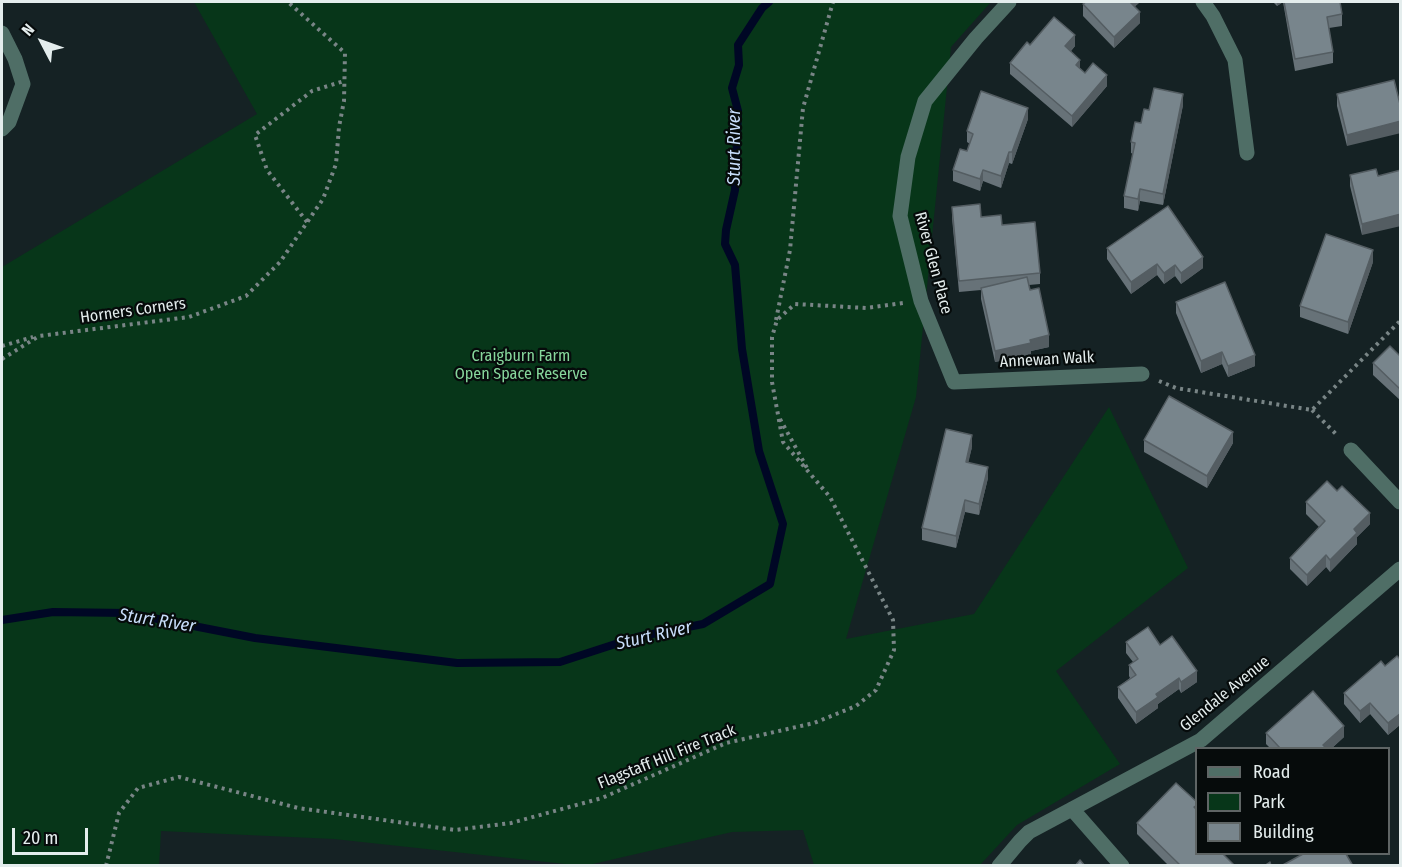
<!DOCTYPE html>
<style>
body{margin:0}
#map{position:relative;width:1402px;height:867px;overflow:hidden;background:#152224;font-family:"Fira Sans Condensed",sans-serif}
canvas{display:block}
.frame{position:absolute;inset:0;border:3px solid #e4eded;pointer-events:none}
.legend{position:absolute;left:1195px;top:747px;width:195px;height:108px;box-sizing:border-box;background:#060b0b;border:2px solid #5f6565;margin:0;padding:8px 10px;list-style:none;font-size:18px;color:#e4eded}
.legend li{display:flex;align-items:center;gap:12px;height:30px}
.legend b{width:30px;border:2px solid #5f6565}
.north{position:absolute;left:12px;top:12px;width:60px;height:60px;-webkit-text-stroke:4px #060b0b;paint-order:stroke;rotate:311deg;font-size:16px;font-weight:700;line-height:24px;text-align:center;color:#e4eded}
.north::after{content:'';display:block;margin:auto;width:21px;height:27px;background:#e4eded;clip-path:polygon(50% 0,100% 100%,50% 72%,0 100%)}
.scale{position:absolute;left:12px;top:828px;width:76px;height:27px;box-sizing:border-box;border:3px solid #e4eded;border-top:0;padding-left:8px;font-size:18px;line-height:21px;white-space:nowrap;color:#e4eded;-webkit-text-stroke:4px #060b0b;paint-order:stroke}
</style>
<div id="map">
<canvas width="1402" height="867"></canvas>
<div class="frame"></div>
<ul class="legend">
<li><b style="height:8px;background:#4f6e66"></b>Road</li>
<li><b style="height:16px;background:#073619"></b>Park</li>
<li><b style="height:16px;background:#78858c"></b>Building</li>
</ul>
<div class="north">N</div>
<div class="scale">20 m</div>
</div>
<script>
const context = document.querySelector('canvas').getContext('2d');
context.lineJoin = 'round';
function paint(path, color) { context.fillStyle = color; context.fill(path, 'evenodd'); }
const poly = rows => new Path2D(rows.map(r => 'M' + r).join(''));
function strokePath(path, color, width, dash) { context.strokeStyle = color; context.lineWidth = width; context.lineCap = dash ? 'butt' : 'round'; context.setLineDash(dash || []); context.stroke(path); }
function write(font, color, halo, rows, align = 'center') {
  context.font = font + ' "Fira Sans Condensed",sans-serif'; context.lineWidth = 4.5; context.setLineDash([]); context.textBaseline = 'middle'; context.strokeStyle = halo; context.fillStyle = color; for (const [text, x, y, turn = 0] of rows) {
    context.save(); context.translate(x, y); context.rotate((+turn || 0) * Math.PI / 180); context.textAlign = isNaN(turn) ? turn : align; if (halo) context.strokeText(text, 0, 0); context.fillText(text, 0, 0); context.restore();
  }
}
const green = poly([
 [194,2,991,2,951,47,916,397,846,639,974,614,1109,407,1188,568,1056,671,1120,764,1017,825,980,865,814,865,803,830,732,832,584,866,334,839,161,831,159,865,2,865,2,267,257,114]
]);
const stream = poly([
 [2,620,53,612,127,613,255,638,457,663,560,662,637,637,703,624,770,584,783,524,759,451,742,349,735,265,725,244,726,230,735,190,738,111,732,88,739,65,738,45,762,8,769,2]
]);
const path = poly([
 [307,222,267,170,255,135,312,91,344,81],
 [776,320,790,250,803,108,833,2],
 [2,346,33,337],
 [2,359,39,336,189,317,246,296,280,262,323,199,336,164,339,127,344,101,345,53,288,2],
 [1159,381,1176,388,1312,410,1400,321],
 [1312,410,1338,436],
 [780,419,807,468],
 [106,866,119,813,138,788,179,777,298,808,455,830,511,823,602,798,726,743,814,723,856,706,876,690,894,650,893,620,830,497,783,442,772,382,772,337,777,320,795,304,866,308,903,303]
]);
const minor = poly([
 [1009,2,976,38,925,101,908,157,900,216,921,301,954,382,1142,374],
 [1203,2,1213,16,1235,60,1247,153],
 [2,33,15,59,23,84,9,122,2,129],
 [1351,450,1400,502],
 [1072,809,1122,866],
 [999,866,1020,841,1029,832,1201,740,1400,569]
]);
const wall = poly([
 [1086,2,1140,2,1135,6,1140,23,1114,48,1083,16,1083,4],
 [1273,2,1340,2,1342,14,1342,26,1329,28,1333,52,1333,63,1295,71,1283,2,1277,6],
 [1030,45,1075,46,1071,51,1080,69,1085,73,1107,86,1072,127,1010,74,1010,63],
 [1394,80,1347,146,1337,106,1337,94],
 [1183,105,1163,205,1140,201,1138,211,1124,208,1124,196,1133,154,1131,153,1131,142,1149,110],
 [1028,119,1012,164,1009,163,1001,188,983,181,980,191,953,181,953,170,967,151,970,144,967,142,967,131],
 [1350,175,1378,176,1362,235,1350,186],
 [952,207,1002,225,1040,273,1040,284,1029,285,1049,347,1031,351,1031,354,995,362,981,299,981,290,959,292,952,218],
 [1107,248,1203,268,1181,284,1175,276,1164,284,1157,275,1131,294,1107,259],
 [1373,262,1348,334,1300,317,1300,306],
 [1176,302,1255,366,1228,377,1222,364,1201,373,1176,313],
 [1401,357,1401,401,1373,375,1373,363],
 [1144,440,1233,443,1207,488,1144,452],
 [972,447,968,462,988,478,979,515,965,512,956,548,922,540,922,528],
 [1306,502,1370,524,1357,537,1357,544,1330,572,1326,567,1307,586,1290,569,1290,558,1319,527,1306,514],
 [1126,642,1160,645,1197,682,1181,693,1179,689,1158,704,1158,708,1136,724,1118,698,1118,687,1130,678,1129,676,1129,665,1133,662,1126,653],
 [1401,660,1401,724,1388,735,1370,714,1360,723,1344,704,1344,693,1385,666],
 [1266,733,1344,737,1332,748,1270,748,1266,744],
 [1137,823,1197,854,1235,866,1169,866,1137,834]
]);
const shadedWall = poly([
 [1129,2,1140,2,1129,12],
 [1277,2,1283,2,1277,6],
 [1140,12,1140,23,1114,48,1114,37],
 [1075,35,1075,46,1065,58,1065,46],
 [1080,60,1080,71,1076,65],
 [1107,75,1107,86,1072,127,1072,116],
 [1183,94,1183,105,1163,205,1163,194],
 [1028,108,1028,119,1012,164,1012,152],
 [1401,121,1401,133,1347,146,1347,135],
 [1009,152,1009,163,1001,188,1001,176],
 [983,170,983,181,980,191,980,179],
 [1140,189,1140,201,1138,211,1138,199],
 [1401,214,1401,226,1362,235,1362,224],
 [1373,250,1373,262,1348,334,1348,322],
 [1203,257,1203,268,1181,284,1181,273],
 [1157,264,1157,275,1131,294,1131,282],
 [1175,265,1175,276,1164,284,1164,273],
 [1049,335,1049,347,1031,351,1031,354,995,362,995,351,1030,340],
 [1222,352,1222,364,1201,373,1201,361],
 [1255,355,1255,366,1228,377,1228,366],
 [1233,432,1233,443,1207,488,1207,476],
 [972,435,972,447,966,473,966,462],
 [988,467,988,478,979,515,979,504],
 [965,500,965,512,956,548,956,536],
 [1370,513,1370,524,1357,537,1357,544,1330,572,1330,560,1354,529],
 [1326,555,1326,567,1307,586,1307,575],
 [1197,671,1197,682,1181,693,1181,682],
 [1179,678,1179,689,1158,704,1158,708,1136,724,1136,712,1156,694],
 [1370,703,1370,714,1360,723,1360,711],
 [1401,713,1401,724,1388,735,1388,723],
 [1344,726,1344,737,1332,748,1323,748,1323,745]
]);
const building = poly([
 [1086,2,1130,2,1140,12,1114,37,1083,4,1086,2],
 [1284,2,1340,2,1342,14,1327,17,1333,52,1295,59,1284,2],
 [1054,17,1075,35,1065,46,1080,60,1076,65,1085,73,1093,63,1107,75,1072,116,1010,63,1027,42,1030,45,1054,17],
 [1394,80,1401,108,1401,121,1347,135,1337,94,1394,80],
 [1154,88,1183,94,1163,194,1140,189,1138,199,1124,196,1135,143,1131,142,1135,122,1141,123,1144,109,1149,110,1154,88],
 [981,91,1028,108,1012,152,1009,152,1001,176,983,170,980,179,953,170,960,149,967,151,973,134,967,131,981,91],
 [1376,169,1378,176,1401,170,1401,214,1362,224,1350,175,1376,169],
 [980,204,981,217,1001,215,1002,225,1035,222,1040,273,959,281,952,207,980,204],
 [1168,206,1203,257,1181,273,1175,265,1164,273,1157,264,1131,282,1107,248,1168,206],
 [1326,234,1373,250,1348,322,1300,306,1326,234],
 [1027,277,1030,290,1039,288,1049,335,1030,340,1031,343,995,351,981,288,1027,277],
 [1225,282,1255,355,1228,366,1222,352,1201,361,1176,302,1225,282],
 [1390,346,1401,357,1401,390,1373,363,1390,346],
 [1169,396,1233,432,1207,476,1144,440,1169,396],
 [946,429,972,435,966,462,988,467,979,504,965,500,956,536,922,528,946,429],
 [1327,481,1337,491,1342,486,1370,513,1354,529,1357,533,1330,560,1326,555,1307,575,1290,558,1325,521,1306,502,1327,481],
 [1148,627,1160,645,1172,636,1197,671,1181,682,1179,678,1156,694,1158,697,1136,712,1118,687,1136,675,1129,665,1138,659,1126,642,1148,627],
 [1397,656,1401,660,1401,713,1388,723,1370,703,1360,711,1344,693,1381,661,1385,666,1397,656],
 [1313,691,1344,726,1323,745,1326,748,1280,748,1266,733,1313,691],
 [1176,783,1197,802,1197,805,1194,807,1197,810,1197,854,1223,854,1235,866,1181,866,1137,823,1176,783],
 [1303,854,1346,854,1353,866,1281,866,1303,854],
 [1080,860,1085,866,1075,866,1080,860],
 [1270,862,1271,866,1264,866,1270,862]
]);
const streetNames = [
 ["River Glen Place",933,263,75],
 ["Horners Corners",133,311,-8],
 ["Annewan Walk",1047,360,-3],
 ["Glendale Avenue",1225,694,-39],
 ["Flagstaff Hill Fire Track",667,757,-22]
];
const parkNames = [
 ["Craigburn Farm",521,357],
 ["Open Space Reserve",521,375]
];
const waterNames = [
 ["Sturt River",735,147,-90],
 ["Sturt River",157,621,9],
 ["Sturt River",654,636,-13]
];
paint(green, '#073619');
strokePath(stream, '#000725', 8);
strokePath(path, '#798586', 4, [3, 4.5]);
strokePath(minor, '#4f6e66', 15);
paint(wall, '#677278');
paint(shadedWall, '#545d62');
paint(building, '#78858c');
strokePath(building, '#545d62', 1.5);
write('16px', '#e4eded', '#060b0b', streetNames);
write('16px', '#87d79c', '#060b0b', parkNames);
write('italic 18px', '#c8defb', '#060b0b', waterNames);
</script>
